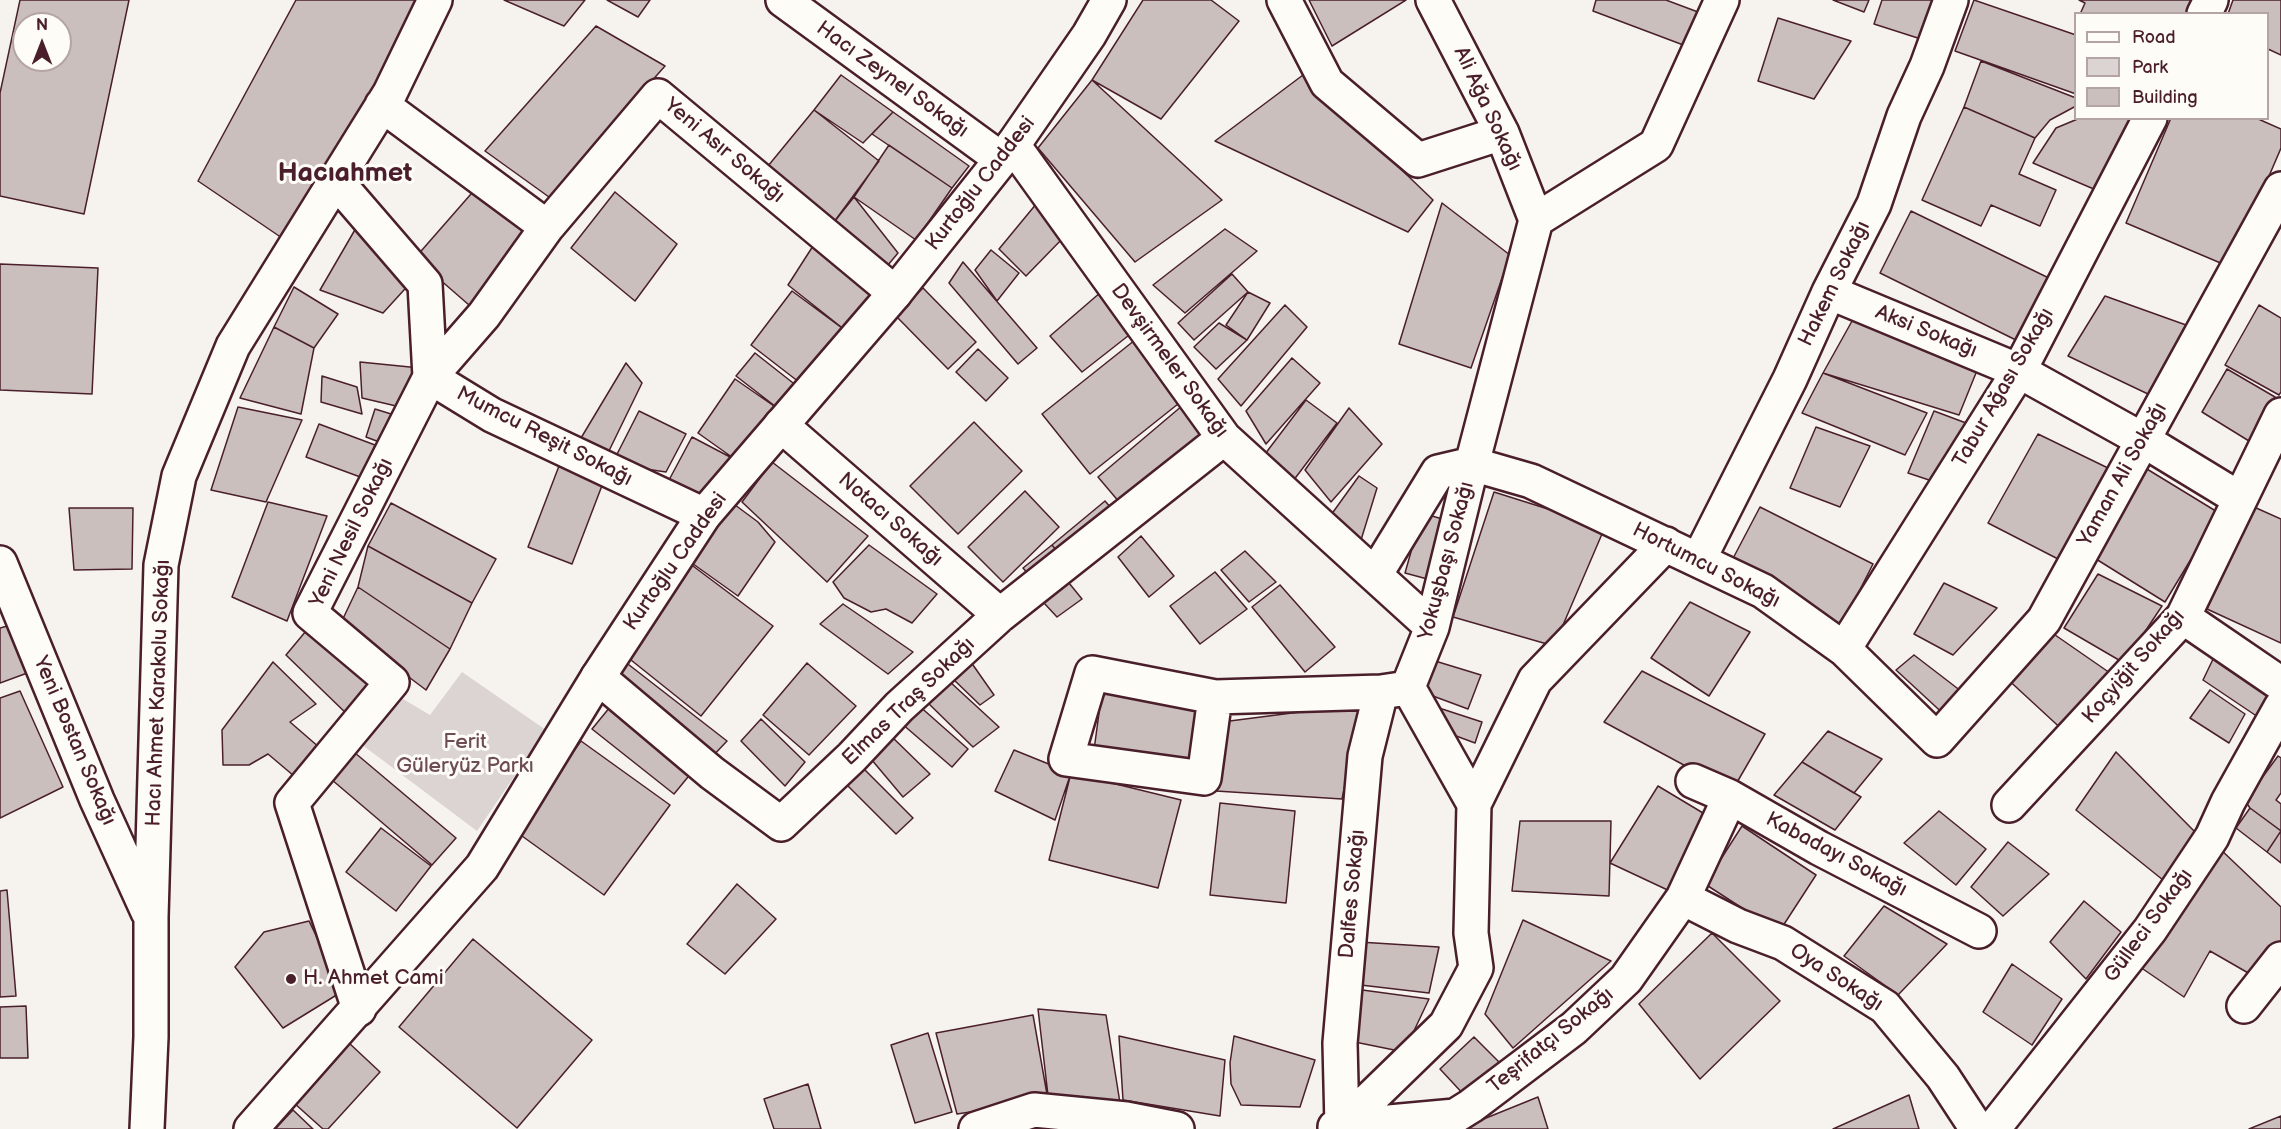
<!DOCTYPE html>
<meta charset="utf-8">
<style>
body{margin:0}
#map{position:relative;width:2281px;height:1129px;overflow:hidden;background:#f6f3ef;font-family:"Balsamiq Sans",sans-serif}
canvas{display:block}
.legend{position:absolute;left:2074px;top:12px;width:195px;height:108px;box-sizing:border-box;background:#fdfcf7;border:2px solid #b5a4a5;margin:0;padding:8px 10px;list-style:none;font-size:18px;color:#4a1f2b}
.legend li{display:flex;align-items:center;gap:12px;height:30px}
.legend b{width:30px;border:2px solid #b5a4a5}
.north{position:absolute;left:12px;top:12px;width:60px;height:60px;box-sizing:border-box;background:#fdfcf7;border:2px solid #b5a4a5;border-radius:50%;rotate:0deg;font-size:16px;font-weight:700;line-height:24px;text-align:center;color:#4a1f2b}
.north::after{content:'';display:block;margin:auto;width:21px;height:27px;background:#4a1f2b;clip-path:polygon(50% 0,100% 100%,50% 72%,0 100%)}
</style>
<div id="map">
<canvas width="2281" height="1129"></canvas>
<ul class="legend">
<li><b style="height:8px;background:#fdfcf7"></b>Road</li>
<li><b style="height:16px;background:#dcd4d2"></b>Park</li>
<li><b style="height:16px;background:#cbbfbe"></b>Building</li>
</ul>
<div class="north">N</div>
</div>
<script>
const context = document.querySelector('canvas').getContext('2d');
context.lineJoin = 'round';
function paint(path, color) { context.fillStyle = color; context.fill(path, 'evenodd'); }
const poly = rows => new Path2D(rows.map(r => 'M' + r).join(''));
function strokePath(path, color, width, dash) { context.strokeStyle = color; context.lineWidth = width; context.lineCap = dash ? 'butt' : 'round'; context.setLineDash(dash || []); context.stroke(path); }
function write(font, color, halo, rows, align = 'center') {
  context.font = font + ' "Balsamiq Sans",sans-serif'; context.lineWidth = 6; context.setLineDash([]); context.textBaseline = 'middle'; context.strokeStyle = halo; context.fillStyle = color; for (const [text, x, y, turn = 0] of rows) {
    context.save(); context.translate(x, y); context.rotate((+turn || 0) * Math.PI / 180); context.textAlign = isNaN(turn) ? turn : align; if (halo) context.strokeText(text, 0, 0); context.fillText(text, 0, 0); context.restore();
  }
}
const green = poly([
 [462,672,546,730,477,831,361,744,403,699,430,715]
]);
const building = poly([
 [20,0,129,0,84,214,0,196,0,93,20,0],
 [24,24,60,24,60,60,24,60,24,24],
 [296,0,424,0,285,240,198,181,296,0],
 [504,0,585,0,564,26,504,0],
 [607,0,650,0,638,17,607,0],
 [1143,0,1211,0,1239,21,1161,119,1092,80,1143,0],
 [1309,0,1406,0,1332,46,1309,0],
 [1596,0,1666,0,1698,12,1686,46,1593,11,1596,0],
 [1833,0,1869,0,1864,12,1833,0],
 [1882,0,1937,0,1924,40,1874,24,1882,0],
 [1974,0,2076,35,2076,94,1955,51,1974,0],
 [2079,0,2206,0,2199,14,2083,14,2081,12,2085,3,2079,0],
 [2233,0,2281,0,2281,55,2268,49,2268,14,2228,14,2233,0],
 [1778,18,1851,41,1814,99,1758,81,1778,18],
 [596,26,665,66,549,197,485,151,596,26],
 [1981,61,2076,98,2076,106,2050,120,2035,138,1964,107,1981,61],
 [841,75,893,112,863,143,814,110,841,75],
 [1303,75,1433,200,1408,232,1215,141,1303,75],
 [1092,80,1222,200,1135,262,1038,148,1092,80],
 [1964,107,2035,138,2019,174,2056,190,2040,226,1991,205,1981,226,1922,200,1964,107],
 [814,110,879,161,831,226,768,166,814,110],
 [893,112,969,166,952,188,872,134,893,112],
 [2080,118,2135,118,2103,193,2033,163,2056,128,2080,118],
 [2171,118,2256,118,2281,129,2281,148,2230,267,2126,223,2171,118],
 [889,145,952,188,916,240,854,197,889,145],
 [478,186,532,233,469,305,415,258,478,186],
 [615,192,677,244,635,301,571,248,615,192],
 [854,197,898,253,877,278,831,226,854,197],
 [1037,203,1064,237,1026,276,999,249,1037,203],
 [1442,203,1510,255,1471,368,1399,344,1442,203],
 [1911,211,2055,281,2024,344,1880,273,1911,211],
 [356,228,414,279,383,313,320,290,356,228],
 [1225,229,1257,251,1185,313,1153,285,1225,229],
 [813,246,881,301,850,334,788,285,813,246],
 [991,250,1019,273,997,301,975,270,991,250],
 [963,262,1037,348,1018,364,949,283,963,262],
 [0,264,98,268,92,394,0,390,0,264],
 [1232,274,1248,292,1194,340,1178,323,1232,274],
 [294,287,338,314,314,348,274,327,294,287],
 [923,288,976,342,948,369,895,315,923,288],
 [792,291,850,334,808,389,751,345,792,291],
 [1101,292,1133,332,1082,372,1050,336,1101,292],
 [1248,292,1270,303,1247,340,1226,325,1248,292],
 [2105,296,2186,325,2148,394,2068,356,2105,296],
 [1285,305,1307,327,1241,406,1218,379,1285,305],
 [1861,305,1978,368,1959,415,1823,373,1861,305],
 [2259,305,2281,318,2281,392,2279,395,2225,365,2259,305],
 [1219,323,1247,340,1216,369,1194,347,1219,323],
 [274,327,314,348,301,414,240,398,274,327],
 [1135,340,1183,400,1090,474,1042,414,1135,340],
 [978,349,1008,378,986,401,956,372,978,349],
 [755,353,802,390,784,413,736,376,755,353],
 [1292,358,1320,383,1266,444,1246,411,1292,358],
 [360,362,420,368,409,409,362,398,360,362],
 [626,363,642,383,606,457,575,448,626,363],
 [2227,369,2275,397,2249,441,2202,412,2227,369],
 [1823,373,1927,413,1905,455,1802,413,1823,373],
 [322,376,357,387,362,414,321,402,322,376],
 [735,379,784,413,743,465,698,433,735,379],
 [1189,400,1210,426,1120,503,1098,477,1189,400],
 [1306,400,1337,423,1293,481,1262,458,1306,400],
 [238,407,302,420,266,502,211,490,238,407],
 [1349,408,1382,444,1331,502,1305,470,1349,408],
 [375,409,404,418,390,446,366,437,375,409],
 [639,411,686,434,666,472,612,464,639,411],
 [1934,411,1974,426,1941,484,1908,473,1934,411],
 [974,422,1022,471,958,534,910,486,974,422],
 [319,424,375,445,363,478,306,457,319,424],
 [1816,427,1870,446,1840,507,1790,488,1816,427],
 [2038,434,2110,469,2060,560,1988,523,2038,434],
 [692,437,732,458,708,501,669,480,692,437],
 [772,462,868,536,827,582,742,502,772,462],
 [559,466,603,483,572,564,528,547,559,466],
 [2142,466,2219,513,2165,602,2088,554,2142,466],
 [1359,476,1377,488,1361,540,1331,515,1359,476],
 [1025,491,1059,527,1003,582,968,547,1025,491],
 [1494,492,1605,527,1554,646,1453,617,1494,492],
 [727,499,758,522,775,542,738,596,682,556,727,499],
 [1105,501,1118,516,1064,560,1052,545,1105,501],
 [268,502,327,516,287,621,232,597,268,502],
 [391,503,496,559,472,603,368,546,391,503],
 [1760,507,1873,564,1842,625,1729,566,1760,507],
 [2254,507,2281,519,2281,643,2207,609,2254,507],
 [69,508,133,508,132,569,74,570,69,508],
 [1422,513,1449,521,1431,580,1405,573,1422,513],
 [1141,536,1174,576,1149,597,1118,557,1141,536],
 [869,545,937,594,912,623,886,609,871,612,844,598,833,582,869,545],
 [1052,545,1064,560,1036,583,1023,568,1052,545],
 [368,546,472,603,450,649,358,587,368,546],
 [1245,551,1276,582,1249,602,1221,570,1245,551],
 [689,563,773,626,701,716,621,652,689,563],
 [1215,572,1247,609,1200,644,1170,606,1215,572],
 [2098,574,2162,606,2124,663,2064,628,2098,574],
 [1069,583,1082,599,1057,617,1044,603,1069,583],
 [1944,583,1997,608,1953,655,1914,634,1944,583],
 [1280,585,1335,647,1305,672,1252,607,1280,585],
 [358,587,450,649,426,690,340,625,358,587],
 [1690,602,1750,632,1709,696,1651,658,1690,602],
 [843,604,913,652,888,674,820,624,843,604],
 [11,625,30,672,0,683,0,628,11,625],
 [2045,628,2110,673,2067,734,2003,675,2045,628],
 [306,631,374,686,351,718,286,655,306,631],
 [2216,653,2272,692,2261,719,2203,680,2216,653],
 [966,655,994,695,980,705,950,676,966,655],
 [1914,655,1970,698,1949,719,1896,670,1914,655],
 [1422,657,1481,675,1468,709,1414,689,1422,657],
 [624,661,727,741,710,759,608,679,624,661],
 [273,662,316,704,290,722,320,748,294,776,268,754,249,765,223,765,222,730,273,662],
 [807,663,856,706,809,755,763,715,807,663],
 [1642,671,1765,734,1732,791,1604,722,1642,671],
 [949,681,999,727,973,747,927,702,949,681],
 [2210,690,2245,714,2229,743,2190,718,2210,690],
 [20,691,63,787,0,818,0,698,20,691],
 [1102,691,1201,705,1193,764,1094,750,1102,691],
 [615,701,697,766,674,794,592,729,615,701],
 [917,704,968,749,952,767,901,723,917,704],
 [1362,704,1342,799,1216,791,1222,722,1362,704],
 [1436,707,1482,722,1475,743,1432,727,1436,707],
 [761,719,805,762,785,786,741,741,761,719],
 [1828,731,1882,759,1854,793,1802,762,1828,731],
 [889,734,930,774,903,797,866,753,889,734],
 [581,741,670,805,604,895,515,831,581,741],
 [348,747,456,838,432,865,325,774,348,747],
 [1014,750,1071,773,1055,820,995,791,1014,750],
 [2116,752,2198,835,2163,880,2076,810,2116,752],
 [2278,756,2281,758,2281,793,2276,800,2281,804,2281,831,2250,808,2245,801,2278,756],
 [1802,762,1861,797,1835,830,1774,795,1802,762],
 [858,763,913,818,896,834,841,779,858,763],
 [1071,773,1181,800,1158,888,1049,860,1071,773],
 [1658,786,1708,816,1674,893,1610,863,1658,786],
 [1220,803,1295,811,1286,903,1210,895,1220,803],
 [2250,808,2281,831,2267,852,2236,828,2250,808],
 [1939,811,1986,849,1956,885,1904,843,1939,811],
 [1520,821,1611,821,1609,896,1512,891,1520,821],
 [1742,826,1816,875,1779,932,1705,884,1742,826],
 [381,828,431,866,396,911,346,872,381,828],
 [2281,831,2281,863,2267,852,2281,831],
 [2008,842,2049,874,2003,916,1971,887,2008,842],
 [2218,847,2281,907,2281,942,2250,974,2210,951,2184,997,2140,967,2218,847],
 [737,884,776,919,725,974,687,944,737,884],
 [7,890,16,996,0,997,0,891,7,890],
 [2084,901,2121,932,2086,979,2050,942,2084,901],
 [1884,906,1947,944,1898,995,1844,956,1884,906],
 [1523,920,1611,961,1513,1048,1485,1014,1523,920],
 [309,921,343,991,283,1028,235,967,264,932,309,921],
 [1712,933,1780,1001,1700,1079,1639,1004,1712,933],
 [473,939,592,1040,517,1128,399,1027,473,939],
 [1359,942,1439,947,1429,993,1352,984,1359,942],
 [2012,964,2062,999,2032,1045,1983,1012,2012,964],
 [1355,989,1429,999,1404,1052,1345,1040,1355,989],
 [26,1006,28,1058,0,1058,0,1007,26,1006],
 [1038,1009,1106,1015,1120,1103,1049,1104,1038,1009],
 [1033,1015,1048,1100,957,1114,936,1033,1033,1015],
 [928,1033,952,1112,915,1123,891,1045,928,1033],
 [1119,1036,1225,1060,1220,1116,1123,1100,1119,1036],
 [1234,1036,1315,1060,1300,1107,1241,1105,1231,1084,1230,1063,1234,1036],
 [1474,1037,1501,1064,1466,1097,1440,1069,1474,1037],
 [349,1043,380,1072,328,1129,323,1129,294,1103,349,1043],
 [808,1084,821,1129,774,1129,764,1099,808,1084],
 [1909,1095,1919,1129,1833,1129,1909,1095],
 [1538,1097,1548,1129,1459,1129,1538,1097],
 [293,1110,313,1129,275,1129,293,1110],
 [2281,1116,2281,1129,2249,1129,2281,1116]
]);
const street = poly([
 [783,0,1001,159],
 [1284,0,1327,83,1418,160,1502,133],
 [1433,0,1502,133,1536,220],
 [2204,14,2211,0],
 [382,105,547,227],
 [1013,145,1224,438,1432,627],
 [337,182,425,284,430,377,492,415,704,515],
 [1536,220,1656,145,1722,0],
 [1829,292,2019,371,2143,440,2240,499],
 [781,425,1000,615],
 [1699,559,1790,379,1829,292,1874,204,1904,116,1927,66,1951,0],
 [0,563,97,800,148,912],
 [1375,575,1438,472,1472,464,1531,481,1763,591,1844,649,1937,740,2044,620,2281,189],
 [2183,617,2281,684],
 [1844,649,2019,371,2150,118],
 [598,677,712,773,781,824,852,757,899,707,1000,615,1224,438],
 [1215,697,1204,778,1066,759,1092,673,1215,697,1381,692],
 [1693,781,1730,797,1819,848,1979,931],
 [1474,804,1535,680,1666,544],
 [2009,805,2183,617,2281,415],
 [1683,898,1738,926,1783,943,1885,1007,1943,1077,1977,1129],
 [2244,1006,2281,959],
 [359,1009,292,803,392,682,310,613,430,377,484,315,547,227,658,96,895,293],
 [1342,1126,1446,1025,1476,968,1471,933,1474,804,1408,687,1432,627,1472,464,1536,220],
 [1342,1126,1340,1043,1365,756,1381,692,1401,689],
 [1335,1127,1455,1116,1471,1106,1574,1028,1626,979,1683,898,1730,797],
 [147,1129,151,1037,151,917,161,565,179,476,233,346,390,93,435,0],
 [976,1129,1034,1110,1126,1119,1177,1129],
 [1993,1129,2150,930,2212,837,2228,802,2281,707]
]);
const secondary = poly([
 [251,1129,482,867,598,677,704,515,895,293,1013,145,1089,35,1109,0]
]);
const markers = [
 [291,979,6,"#4a1f2b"]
];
const streetNames = [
 ["Hacı Zeynel Sokağı",892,80,36],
 ["Ali Ağa Sokağı",1487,109,65],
 ["Yeni Asır Sokağı",724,151,40],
 ["Kurtoğlu Caddesi",981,184,-52],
 ["Hakem Sokağı",1835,284,-64],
 ["Aksi Sokağı",1926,332,22],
 ["Devşirmeler Sokağı",1169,361,54],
 ["Tabur Ağası Sokağı",2004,388,-60],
 ["Mumcu Reşit Sokağı",544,437,27],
 ["Yaman Ali Sokağı",2123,475,-61],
 ["Notacı Sokağı",890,520,41],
 ["Yeni Nesil Sokağı",352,533,-64],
 ["Yokuşbaşı Sokağı",1447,561,-75],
 ["Kurtoğlu Caddesi",676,562,-55],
 ["Hortumcu Sokağı",1706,566,27],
 ["Koçyiğit Sokağı",2134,667,-49],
 ["Hacı Ahmet Karakolu Sokağı",159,693,-88],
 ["Elmas Traş Sokağı",909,702,-44],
 ["Yeni Bostan Sokağı",74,741,67],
 ["Kabadayı Sokağı",1836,855,28],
 ["Dalfes Sokağı",1353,894,-85],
 ["Gülleci Sokağı",2149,926,-54],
 ["Oya Sokağı",1836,978,33],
 ["Teşrifatçı Sokağı",1551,1041,-39]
];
const parkNames = [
 ["Ferit",465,743],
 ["Güleryüz Parkı",465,767]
];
const poiNames = [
 ["H. Ahmet Cami",303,979]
];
const districtNames = [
 ["Hacıahmet",345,174]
];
paint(green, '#dcd4d2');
paint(building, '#cbbfbe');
strokePath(building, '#4a1f2b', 1.5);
strokePath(street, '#4a1f2b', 38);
strokePath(secondary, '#4a1f2b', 38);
strokePath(street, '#fdfcf7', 33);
strokePath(secondary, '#fdfcf7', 33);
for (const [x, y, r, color] of markers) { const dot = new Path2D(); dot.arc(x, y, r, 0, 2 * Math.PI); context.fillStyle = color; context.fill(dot); strokePath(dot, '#fdfcf7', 2); }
write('21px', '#4a1f2b', '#fdfcf7', streetNames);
write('21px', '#6e4c55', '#fdfcf7', parkNames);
write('21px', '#4a1f2b', '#fdfcf7', poiNames, 'left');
write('bold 27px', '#4a1f2b', '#fdfcf7', districtNames);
</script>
